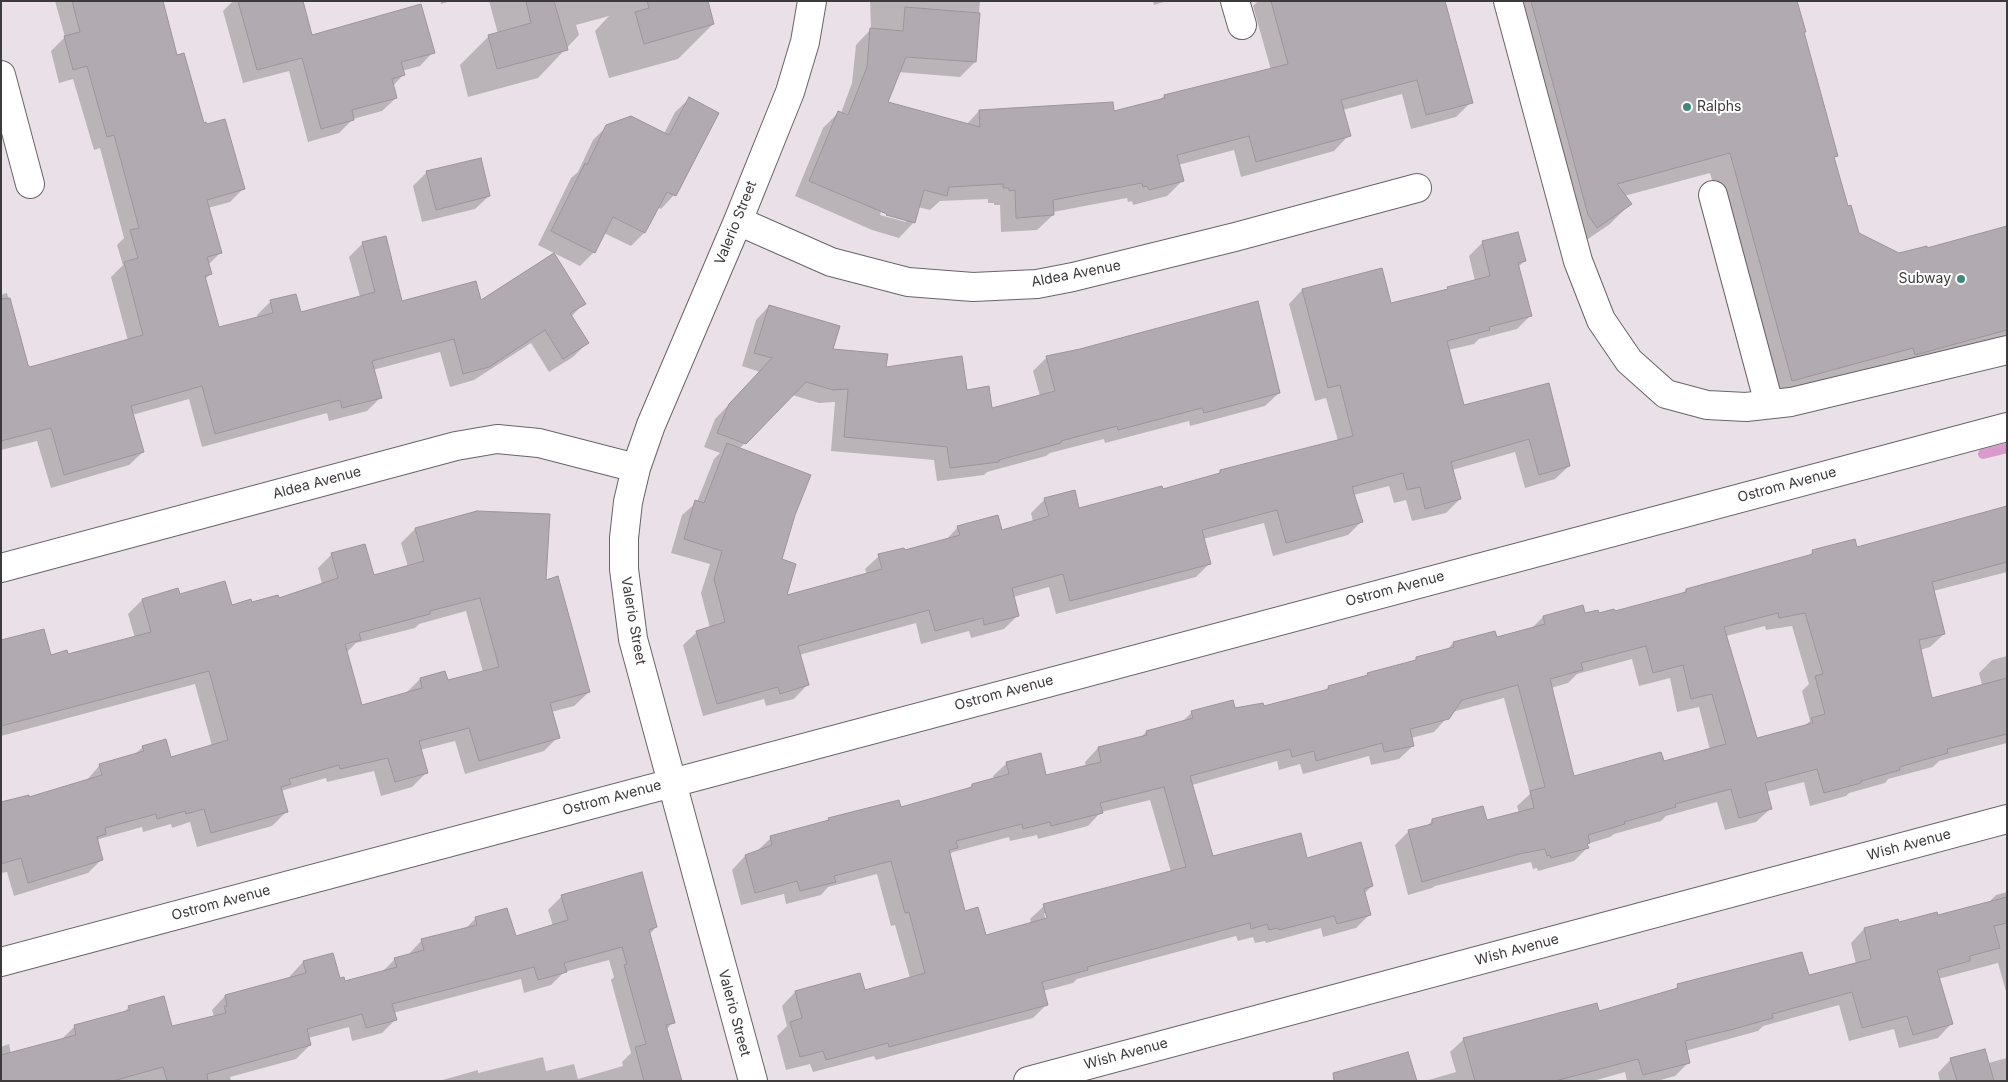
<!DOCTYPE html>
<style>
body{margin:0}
#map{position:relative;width:2008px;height:1082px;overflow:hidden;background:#e9e1e7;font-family:Inter,sans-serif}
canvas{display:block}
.frame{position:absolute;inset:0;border:2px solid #3d3a3d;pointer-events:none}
</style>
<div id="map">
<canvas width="2008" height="1082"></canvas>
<div class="frame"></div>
</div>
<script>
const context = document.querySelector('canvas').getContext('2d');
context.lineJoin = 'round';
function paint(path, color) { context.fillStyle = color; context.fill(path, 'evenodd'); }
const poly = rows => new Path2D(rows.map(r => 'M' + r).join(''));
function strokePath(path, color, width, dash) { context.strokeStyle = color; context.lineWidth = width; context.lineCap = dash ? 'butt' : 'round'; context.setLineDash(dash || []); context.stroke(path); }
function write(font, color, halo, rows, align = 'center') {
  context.font = font + ' Inter,sans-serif'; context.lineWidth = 4; context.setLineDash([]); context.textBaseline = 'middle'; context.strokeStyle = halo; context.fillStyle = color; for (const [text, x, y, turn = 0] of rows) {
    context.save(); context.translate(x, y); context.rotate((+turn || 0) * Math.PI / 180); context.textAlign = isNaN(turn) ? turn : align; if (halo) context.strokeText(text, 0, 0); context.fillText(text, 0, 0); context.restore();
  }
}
const shadow = poly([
 [55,1,162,1,176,57,204,124,244,188,230,202,208,208,220,253,208,265,211,274,205,279,219,328,258,318,257,315,270,302,300,313,360,297,349,257,363,243,401,302,584,303,571,317,587,343,573,357,549,372,531,343,474,380,450,387,440,352,373,370,381,397,367,411,329,421,327,413,202,447,189,399,132,415,143,452,129,465,51,488,37,441,1,450,1,295,7,293,27,366,30,369,128,341,111,277,123,265,117,245,124,238,100,148,94,150,73,79,59,83,51,51,65,37],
 [233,1,301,1,311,37,433,52,420,66,402,71,403,75,393,86,396,98,382,111,353,119,339,133,308,142,289,71,243,83,223,11],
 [441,1,451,1,441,4],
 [489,1,707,1,713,24,678,59,609,78,595,31,609,16,576,25,579,35,538,78,468,97,460,65,489,36,498,34],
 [870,1,980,1,975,62,960,77,898,72,886,103,966,125,979,111,1113,113,1160,100,1164,96,1271,70,1253,6,1258,1,1389,1,1471,102,1456,117,1411,129,1402,94,1343,110,1349,135,1334,151,1241,177,1234,150,1178,165,1182,181,1167,196,1133,205,1132,201,1128,202,1127,198,1053,212,1053,215,1037,230,1001,232,1000,205,994,205,994,203,988,203,988,199,940,201,930,210,918,207,914,222,899,238,872,230,795,196,823,128,839,112,841,113,852,83,856,45,871,29],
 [881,212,906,219,906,222,880,215],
 [1153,1,1167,1,1154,5],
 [1506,1,1796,1,1803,33,1837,155,1833,159,1847,208,1858,234,1898,254,1926,249,2007,228,2007,344,1772,401,1710,173,1624,196,1630,204,1610,224,1576,247],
 [689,99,674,195,661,209,657,207,644,233,631,246,604,233,594,252,580,266,538,245,571,178,578,172,593,140,607,126,664,134,675,112],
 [427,172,489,196,475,209,422,222,413,186],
 [1483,242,1525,261,1518,267,1531,315,1517,329,1479,339,1474,344,1448,350,1463,406,1548,384,1569,466,1555,479,1525,488,1515,452,1452,470,1460,499,1446,513,1412,521,1406,500,1394,503,1389,486,1354,495,1361,522,1348,535,1273,556,1264,523,1203,539,1210,563,1196,577,1056,614,1049,587,1013,597,1018,615,1004,629,971,638,969,631,921,644,916,623,799,655,807,685,794,699,766,706,764,699,703,716,683,645,697,632,710,628,701,593,710,564,671,553,682,515,697,502,714,459,720,453,704,447,715,419,760,372,742,366,756,320,769,306,831,351,885,369,966,391,991,409,1040,396,1033,371,1047,357,1279,393,1265,406,1190,426,1189,421,1105,443,1104,439,1050,453,1046,456,987,472,984,475,937,481,934,460,831,451,835,402,819,403,792,395,739,449,794,514,780,560,785,597,867,575,865,569,879,556,904,552,945,541,958,527,1002,531,1033,522,1031,513,1044,500,1079,510,1162,490,1217,475,1220,472,1338,441,1326,398,1315,401,1289,304,1302,290,1390,305,1445,291,1448,288,1475,281,1469,256],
 [2007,507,2007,572,1933,591,1944,634,1930,647,1920,650,1931,699,1980,686,1982,685,1979,673,1992,660,2007,656,2007,743,1939,761,1933,767,1888,779,1885,783,1849,793,1846,796,1810,806,1804,782,1766,792,1770,809,1756,822,1725,830,1717,802,1666,816,1661,821,1614,834,1610,837,1587,844,1587,848,1574,861,1538,871,1537,868,1533,869,1531,862,1435,886,1432,888,1408,895,1395,845,1409,831,1426,827,1432,821,1486,822,1519,813,1517,806,1530,794,1504,698,1452,712,1434,732,1411,738,1413,746,1399,759,1371,765,1369,756,1303,774,1300,764,1279,770,1277,761,1192,785,1212,858,1306,859,1372,886,1364,894,1370,914,1356,928,1323,937,1321,928,1266,943,1265,941,1255,943,1253,937,1238,941,1236,936,1077,979,1073,983,1043,991,1046,1005,1033,1018,876,1060,874,1056,813,1072,810,1064,786,1070,777,1036,787,1026,782,1006,795,992,864,991,910,978,895,925,891,926,877,874,828,887,821,895,786,904,784,894,741,905,732,870,745,856,757,851,771,838,826,822,829,819,900,808,969,789,972,785,994,780,993,776,1007,763,1045,777,1086,767,1085,762,1098,748,1141,737,1146,732,1182,722,1192,712,1263,708,1324,692,1328,687,1365,678,1368,674,1412,663,1416,659,1446,651,1453,643,1496,639,1531,629,1543,617,1582,607,1585,615,1614,613,1682,594,1686,590,1808,557,1813,551,1856,549],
 [1765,626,1766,630,1792,626,1809,684,1802,691,1810,721,1804,726,1756,739,1726,636],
 [1632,659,1639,686,1670,678,1677,712,1699,707,1710,750,1663,762,1573,777,1551,688,1568,683,1577,674],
 [1150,800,1171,872,1044,906,1030,919,1031,924,985,936,964,912,949,855,953,852,1009,837,1010,841,1037,835,1038,839,1088,826,1101,812],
 [1044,913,1047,913,1050,924,1047,925],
 [477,512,545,582,589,692,574,706,551,712,558,737,544,751,465,774,455,741,420,750,426,773,412,787,381,796,374,771,327,782,326,778,284,790,281,792,286,812,272,826,197,847,190,822,172,828,171,824,143,832,142,827,99,839,97,842,102,859,88,873,14,896,7,872,1,873,1,803,29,798,86,781,100,765,134,755,143,747,170,758,212,746,195,684,1,736,1,644,50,656,68,656,135,638,128,614,142,600,179,595,231,606,278,599,322,584,318,568,332,554,374,577,408,567,401,543,415,529],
 [466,611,483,672,447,682,420,679,406,693,361,707,346,653,356,643,415,628,419,624],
 [2007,892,2007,995,1998,963,1938,979,1951,1024,1938,1038,1899,1048,1894,1029,1849,1041,1839,1005,1763,1026,1758,1031,1685,1051,1688,1063,1675,1076,1657,1081,1627,1081,1625,1072,1593,1081,1425,1081,1456,1072,1450,1052,1464,1039,1598,1013,1672,991,1678,986,1808,977,1856,964,1851,943,1864,929,1937,917,1988,903,1996,895],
 [562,896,656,927,649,935,673,1022,666,1030,680,1081,439,1081,478,1070,478,1073,543,1057,546,1071,574,1064,578,1079,623,1066,622,1062,631,1053,611,980,614,977,609,960,564,972,551,985,524,993,521,979,393,1013,395,1020,382,1033,352,1041,349,1027,308,1038,310,1045,296,1059,230,1077,231,1081,1,1081,1,1047,9,1044,11,1054,61,1040,75,1026,123,1013,129,1007,171,1028,214,1017,212,1010,225,996,290,978,290,976,303,962,332,954,339,980,344,982,382,972,395,959,408,955,422,940,465,929,475,919,515,937,553,926,548,910],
 [2007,1058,2007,1081,1940,1081,1938,1073,1951,1059,1988,1063]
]);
const stream = poly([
 [1983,454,2007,448]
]);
const building = poly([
 [72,1,163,1,177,55,184,53,204,123,206,122,207,124,225,119,245,189,207,200,222,253,207,257,212,274,205,276,219,327,273,313,270,300,296,294,301,312,375,292,362,242,386,236,402,301,476,281,481,300,554,253,586,304,570,313,589,343,563,359,545,330,489,367,463,374,454,339,372,361,382,398,342,408,340,400,215,434,202,386,131,406,144,452,64,475,51,428,1,441,1,299,10,298,28,365,30,367,143,335,124,262,138,258,130,230,139,228,114,135,107,137,87,66,73,70,64,36,80,32,72,1],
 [238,1,303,1,312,35,421,4,435,53,401,62,405,75,392,79,397,98,352,110,354,120,321,129,302,58,257,70,238,1],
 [526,1,554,1,568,50,497,69,488,35,531,23,526,1],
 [647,1,708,1,714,24,644,44,635,12,649,8,647,1],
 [1271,1,1445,1,1473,103,1426,115,1417,80,1341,100,1351,136,1256,162,1249,136,1177,155,1184,181,1149,190,1147,186,1143,187,1142,183,1053,200,1054,215,1016,218,1015,190,1009,191,1009,188,1003,188,1003,184,949,187,947,196,924,190,915,223,886,215,887,214,809,181,838,111,848,115,867,67,870,28,903,31,905,7,980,13,976,62,906,57,888,102,980,127,979,110,1113,102,1114,111,1165,98,1164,95,1288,64,1271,1],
 [1531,1,1797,1,1806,32,1804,32,1838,156,1834,157,1848,206,1851,205,1859,233,1899,253,1927,246,1927,248,2007,226,2007,330,1915,355,1913,348,1792,381,1730,153,1617,184,1632,204,1597,228,1588,215,1531,1],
 [689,97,719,113,676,196,667,192,645,233,613,217,595,253,551,231,585,163,587,165,606,125,631,116,669,135,689,97],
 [481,158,490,196,436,210,426,171,481,158],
 [1518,232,1526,261,1518,263,1532,316,1489,327,1490,330,1447,341,1464,405,1549,383,1570,466,1539,475,1529,439,1451,462,1461,499,1425,509,1420,487,1407,490,1403,473,1352,487,1363,522,1286,543,1277,510,1202,530,1211,564,1070,601,1063,574,1012,588,1019,616,984,625,983,618,935,631,929,610,798,646,809,685,780,694,778,687,717,704,696,631,725,622,714,579,722,551,684,539,695,500,704,503,727,443,811,475,795,515,782,559,796,564,787,595,882,569,878,554,904,548,905,550,960,535,957,526,998,515,1002,530,1049,516,1044,498,1075,490,1079,508,1162,486,1163,489,1220,473,1220,470,1353,436,1340,385,1328,388,1302,289,1382,268,1391,303,1448,289,1447,287,1490,276,1482,241,1518,232],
 [1258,301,1280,393,1204,413,1202,408,1118,430,1117,426,1061,441,1061,443,999,460,999,462,950,468,947,447,844,437,848,389,833,390,806,382,746,444,717,433,729,404,772,358,754,353,769,305,840,326,833,349,888,354,886,367,962,356,967,390,989,386,992,408,1055,391,1046,356,1080,349,1258,301],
 [2007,506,2007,562,1932,582,1945,634,1919,640,1932,698,2007,678,2007,734,1947,749,1948,753,1899,767,1900,770,1861,781,1861,783,1824,793,1817,769,1765,783,1772,809,1739,818,1731,789,1675,804,1676,807,1624,822,1625,824,1588,835,1590,843,1587,844,1589,848,1551,858,1550,855,1547,856,1545,849,1519,854,1422,882,1408,830,1432,824,1432,819,1483,806,1487,820,1534,808,1530,791,1545,787,1518,685,1462,700,1449,719,1410,729,1414,746,1384,752,1382,743,1316,761,1314,751,1292,757,1290,749,1190,776,1213,856,1301,833,1307,858,1361,842,1373,886,1364,889,1371,915,1337,924,1334,916,1279,930,1278,928,1269,930,1267,924,1251,929,1250,923,1087,967,1088,970,1042,982,1048,1005,889,1047,888,1043,826,1060,823,1051,800,1057,790,1022,802,1018,795,991,860,973,865,990,925,973,909,912,905,913,891,861,834,876,836,882,800,891,797,881,755,893,745,855,772,845,770,836,829,820,828,818,899,800,901,807,972,787,972,784,1009,774,1006,762,1041,753,1046,775,1101,762,1098,747,1147,735,1146,731,1193,718,1191,711,1233,700,1235,708,1263,703,1264,706,1329,689,1328,686,1368,675,1367,673,1416,660,1416,657,1454,647,1453,642,1495,631,1497,637,1545,624,1543,616,1583,605,1585,613,1598,610,1599,613,1614,609,1615,611,1686,592,1686,589,1813,554,1812,550,1855,539,1857,547,2007,506],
 [1778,613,1779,618,1805,613,1823,674,1815,676,1825,714,1811,718,1813,723,1757,738,1724,627,1778,613],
 [1646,646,1653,673,1683,665,1691,699,1712,694,1726,744,1664,761,1661,752,1574,776,1550,679,1583,670,1581,663,1646,646],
 [1164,787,1186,867,1043,904,1047,918,986,935,978,907,965,911,949,850,958,848,956,841,1022,824,1023,829,1050,822,1051,826,1103,813,1100,803,1164,787],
 [477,511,550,514,546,580,558,576,590,692,550,703,560,738,479,761,469,728,419,741,428,773,395,782,388,758,340,769,339,765,289,779,291,784,281,787,288,812,211,833,204,809,186,814,185,811,157,819,156,814,105,828,106,834,97,837,103,860,28,883,21,858,1,864,1,802,29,795,29,797,102,775,99,764,144,751,142,746,166,739,171,757,228,740,209,671,1,726,1,640,44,629,51,655,67,650,68,654,151,632,142,599,178,588,180,594,225,581,232,605,251,599,252,602,278,595,279,598,338,578,331,553,365,544,374,575,424,561,415,528,477,511],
 [480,598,499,667,448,680,445,671,420,678,422,688,362,705,345,644,361,640,359,633,430,614,430,611,480,598],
 [642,872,657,927,649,930,675,1023,666,1025,682,1081,644,1081,635,1047,646,1044,624,965,627,964,622,947,564,963,567,972,538,980,534,967,392,1004,397,1020,366,1028,362,1014,307,1029,311,1045,207,1074,208,1081,167,1081,163,1067,113,1081,1,1081,1,1055,76,1035,74,1025,130,1010,128,1006,164,996,172,1026,226,1013,224,1006,227,1006,225,995,306,973,303,961,333,953,340,978,344,977,345,981,397,967,394,958,424,950,421,939,477,925,475,917,507,908,516,936,568,920,561,895,642,872],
 [2007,897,2007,923,1994,926,2000,948,1970,956,1970,961,1937,970,1953,1024,1913,1035,1907,1016,1862,1028,1852,992,1772,1014,1773,1018,1734,1029,1685,1041,1690,1063,1643,1075,1638,1059,1555,1081,1475,1081,1463,1038,1597,1003,1599,1011,1678,988,1677,984,1802,952,1809,975,1871,959,1864,928,1898,919,1899,922,1937,912,1938,915,2007,897],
 [1985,1049,1994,1081,1957,1081,1950,1058,1985,1049],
 [1408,1052,1417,1081,1334,1081,1333,1073,1408,1052]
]);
const minor = poly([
 [1235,1,1242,25],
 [1508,1,1578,261,1601,320,1629,361,1666,394,1707,405,1746,407,1791,402,2007,350],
 [1,75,30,184],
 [1713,195,1769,404],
 [738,221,831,262,908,282,973,287,1037,284,1073,277,1235,237,1417,188],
 [1,568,456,446,497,439,539,443,636,468],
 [1,962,2007,427],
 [753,1081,633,639,624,569,624,538,628,502,636,468,651,425,738,221,790,92,805,42,812,1],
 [1028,1081,2007,819]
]);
const markers = [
 [1687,107,5,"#42877d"],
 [1961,279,5,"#42877d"]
];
const poiNames = [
 ["Ralphs",1697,107],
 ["Subway",1951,279,"right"]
];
const streetNames = [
 ["Valerio Street",736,223,-68],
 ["Aldea Avenue",1076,274,-11],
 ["Aldea Avenue",317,483,-15],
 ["Ostrom Avenue",1787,485,-15],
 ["Ostrom Avenue",1395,589,-15],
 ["Valerio Street",633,621,80],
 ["Ostrom Avenue",1004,693,-15],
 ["Ostrom Avenue",612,798,-15],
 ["Wish Avenue",1909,845,-15],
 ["Ostrom Avenue",221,903,-15],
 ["Wish Avenue",1517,950,-15],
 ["Valerio Street",734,1013,75],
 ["Wish Avenue",1126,1054,-15]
];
paint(shadow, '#0003');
strokePath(stream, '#d99bcd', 10);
paint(building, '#b2aab1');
strokePath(building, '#9c949a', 1);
strokePath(minor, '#6a6368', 30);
strokePath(minor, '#fff', 28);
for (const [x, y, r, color] of markers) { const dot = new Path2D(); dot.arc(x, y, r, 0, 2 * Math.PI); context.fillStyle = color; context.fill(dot); strokePath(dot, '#fff', 2); }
write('14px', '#3d3a3d', '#fff', poiNames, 'left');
write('14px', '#3d3a3d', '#fff', streetNames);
</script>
